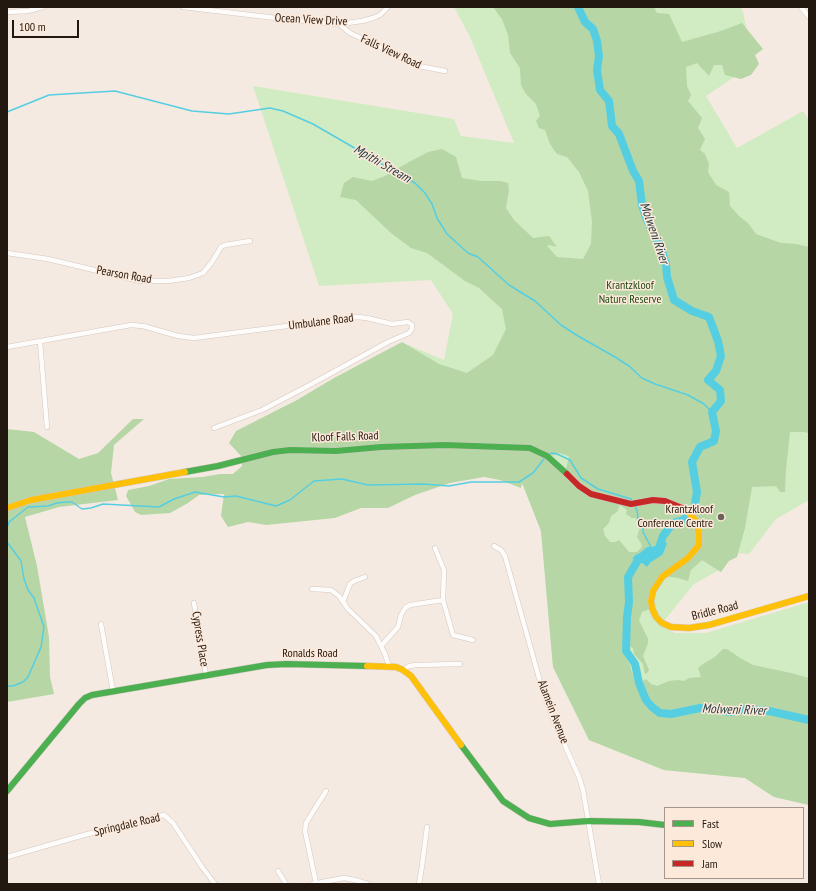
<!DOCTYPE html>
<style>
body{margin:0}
#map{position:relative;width:816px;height:891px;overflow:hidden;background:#f5eae2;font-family:"PT Sans Narrow",sans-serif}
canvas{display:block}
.frame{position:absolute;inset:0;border:8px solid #23180f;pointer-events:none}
.legend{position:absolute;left:664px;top:807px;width:140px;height:72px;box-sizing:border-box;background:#fde9da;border:1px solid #a69589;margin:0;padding:5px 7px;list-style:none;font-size:12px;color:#23180f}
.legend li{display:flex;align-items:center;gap:8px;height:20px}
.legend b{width:20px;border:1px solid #a69589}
.scale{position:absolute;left:12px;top:20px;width:67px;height:18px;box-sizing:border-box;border:2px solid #23180f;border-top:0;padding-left:5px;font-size:12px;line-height:14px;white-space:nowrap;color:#23180f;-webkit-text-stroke:3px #fde9da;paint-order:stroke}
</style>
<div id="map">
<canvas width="816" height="891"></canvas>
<div class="frame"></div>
<ul class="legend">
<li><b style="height:5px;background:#4caf50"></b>Fast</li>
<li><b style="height:5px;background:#ffc107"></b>Slow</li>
<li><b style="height:5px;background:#c62828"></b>Jam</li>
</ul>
<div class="scale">100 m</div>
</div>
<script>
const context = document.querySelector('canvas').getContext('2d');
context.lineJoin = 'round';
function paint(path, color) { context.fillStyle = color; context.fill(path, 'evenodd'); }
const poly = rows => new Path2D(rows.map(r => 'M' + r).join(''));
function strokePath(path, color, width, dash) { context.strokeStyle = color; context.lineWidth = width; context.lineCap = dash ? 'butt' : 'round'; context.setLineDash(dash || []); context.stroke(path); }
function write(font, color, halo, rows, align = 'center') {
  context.font = font + ' "PT Sans Narrow",sans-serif'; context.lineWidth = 3; context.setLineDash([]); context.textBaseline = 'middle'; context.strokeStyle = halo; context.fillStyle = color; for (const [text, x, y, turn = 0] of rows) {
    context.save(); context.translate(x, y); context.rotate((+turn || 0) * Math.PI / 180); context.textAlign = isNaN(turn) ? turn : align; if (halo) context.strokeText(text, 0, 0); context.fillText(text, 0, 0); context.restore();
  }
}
const green = poly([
 [454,7,741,7,743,12,754,64,706,96,737,148,803,111,809,120,809,500,776,519,749,554,738,553,728,559,719,570,694,584,660,626,675,633,706,633,809,602,809,805,774,797,745,778,664,770,589,740,553,667,541,531,521,480,406,344,444,360,453,314,431,280,319,286,253,86,454,119,461,136,514,143,470,37]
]);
const forest = poly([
 [493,7,654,7,657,13,669,14,682,42,721,31,742,23,763,49,755,55,759,64,751,75,741,79,725,75,722,65,714,65,709,76,697,63,686,67,687,86,691,95,688,101,702,118,698,128,705,139,700,150,705,154,709,164,708,172,716,185,729,192,730,206,740,217,748,223,756,234,781,243,796,244,809,247,809,433,804,432,790,432,786,470,785,492,780,492,776,486,752,487,745,528,737,557,729,561,721,572,702,560,691,570,688,581,678,578,663,576,655,588,652,608,642,612,639,620,648,639,648,643,643,656,649,670,647,673,645,674,643,664,634,654,633,648,628,646,622,652,630,665,636,686,646,679,651,684,657,686,669,681,678,680,684,681,689,678,701,677,698,668,703,664,715,657,723,649,727,649,740,658,753,665,791,673,809,678,809,805,774,797,745,778,664,770,589,740,553,667,541,531,522,483,521,488,500,480,484,477,450,483,415,495,388,508,361,508,335,518,266,525,248,522,228,527,221,516,224,494,199,495,188,503,170,513,141,515,135,512,126,496,128,490,149,486,169,479,202,477,220,474,233,474,242,466,241,456,229,443,236,431,297,400,334,378,402,342,439,364,467,373,493,355,506,329,502,309,479,288,465,281,427,253,411,248,391,233,356,200,340,197,344,183,353,177,372,181,385,176,409,162,428,152,442,149,456,157,462,178,481,181,500,181,508,183,509,190,506,208,514,220,533,238,549,236,557,247,549,245,547,246,557,257,583,259,591,244,592,221,588,191,579,172,567,157,557,154,550,144,545,130,539,128,536,121,540,116,536,104,526,94,521,85,520,68,510,53,508,35,502,19],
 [559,453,569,456,566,470,551,456],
 [620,505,627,510,626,514,632,518,635,518,639,523,640,527,637,537,641,543,642,547,637,552,629,552,619,540,616,542,610,542,605,536,603,529,609,523,611,516,617,512],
 [661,543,666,547,664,552,651,562,647,567,638,560,632,559,635,555,640,554,647,547,657,546],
 [133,419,144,419,114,445,111,473,118,500,59,507,25,517,37,566,49,637,50,677,54,694,7,702,7,429,34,432,79,459,98,453]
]);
const water = poly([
 [665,542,667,543,664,552,662,555,651,562,647,567,638,560,632,559,635,555,640,553,647,547,657,546]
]);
const stream = poly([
 [7,112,49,95,115,91,192,111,229,114,270,108,283,111,313,124,415,183,425,193,432,204,437,218,447,234,468,253,478,257,509,285,535,301,561,325,578,336,615,357,629,366,642,378,655,384,688,395,704,404,712,412],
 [548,455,552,453,557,454,570,460,581,478,598,489,631,499,632,501],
 [634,505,637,510,638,518,643,523,643,532,651,547],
 [7,528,9,522,28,507,48,506,57,503,66,502,72,502,82,509,91,508,103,504,159,507,174,499,195,492,224,497,236,496,276,506,290,500,314,481,342,479,368,485,423,484,449,486,471,482,519,482,533,473,544,459],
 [7,542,21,561,24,579,28,590,34,598,44,627,41,647,28,677,23,682,13,686,7,686]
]);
const river = poly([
 [578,7,585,22,593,29,597,41,599,56,597,70,600,90,609,101,612,126,619,134,633,171,639,181,642,205,647,220,661,248,666,264,667,277,674,300,692,311,709,317,718,341,721,356,716,371,708,380,720,390,721,401,712,412,716,431,714,441,700,447,692,462,697,492,694,510,683,520,673,523,663,536,659,548,652,554,638,560,628,577,629,602,627,617,626,651,635,664,639,683,646,700,652,707,660,713,671,714,700,708,714,709,731,712,744,709,769,711,809,720]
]);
const street = poly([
 [183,7,284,19,339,24,362,21,373,18,380,15,388,7],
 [801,7,809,17],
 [7,12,28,11,43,7],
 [339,24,350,33,363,39,419,66,445,71],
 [7,253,48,259,140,281,168,281,189,278,203,273,212,262,221,247,225,245,250,241],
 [40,341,47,427],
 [7,347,131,325,143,326,178,336,194,338,357,317,367,318,392,324,408,322,412,325,412,329,409,333,388,342,306,387,262,410,214,428],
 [494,546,501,550,505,556,541,685,553,719,579,777,583,790,599,884],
 [435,548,444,570,443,600,453,635,473,640],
 [312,589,331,590,339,596,348,609,376,636,385,654,389,666],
 [343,602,350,584,354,581,365,577],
 [194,603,206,675],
 [101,624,113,691],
 [381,646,398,627,401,615,405,608,410,605,443,600],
 [403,670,409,666,416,665,460,664],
 [7,857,84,835,164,815,173,823,202,867,215,884],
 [278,871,286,884],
 [316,883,305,831,306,823,326,791],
 [312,884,344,878,355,880,368,884],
 [419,884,422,866,427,827]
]);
const fast = poly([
 [185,472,218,466,273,452,290,450,336,451,381,447,445,445,530,448,547,456,567,474],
 [461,745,503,801,529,818,550,824,588,821,639,822,665,825],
 [7,791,79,704,85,698,92,695,267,665,287,664,367,666]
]);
const slow = poly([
 [7,508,31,500,185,472],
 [682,508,688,512,696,521,699,534,699,545,688,558,662,577,653,591,651,601,652,608,656,617,662,623,671,627,689,628,709,625,809,596],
 [367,666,396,667,403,670,411,676,461,745]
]);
const jam = poly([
 [567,474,579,486,591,494,631,504,653,500,665,501,682,508]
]);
const markers = [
 [721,517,4,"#6c6259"]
];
const streetNames = [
 ["Ocean View Drive",311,20,3],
 ["Falls View Road",391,52,25],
 ["Pearson Road",124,275,10],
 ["Umbulane Road",321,322,-7],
 ["Kloof Falls Road",345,437,-2],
 ["Bridle Road",715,611,-14],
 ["Cypress Place",200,639,81],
 ["Ronalds Road",310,654],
 ["Alamein Avenue",553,712,69],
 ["Springdale Road",127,825,-13]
];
const parkNames = [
 ["Krantzkloof",630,286],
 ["Nature Reserve",630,300]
];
const poiNames = [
 ["Krantzkloof",713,510],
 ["Conference Centre",713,524]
];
const waterNames = [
 ["Mpithi Stream",382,164,30],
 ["Molweni River",654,233,71],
 ["Molweni River",734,710,2]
];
paint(green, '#d1ebc2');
paint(forest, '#b6d6a6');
paint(water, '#56cee1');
strokePath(stream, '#56cee1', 1.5);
strokePath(river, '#56cee1', 8);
strokePath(street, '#d2c7bf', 5.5);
strokePath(fast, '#d2c7bf', 7);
strokePath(slow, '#d2c7bf', 7);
strokePath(jam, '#d2c7bf', 7);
strokePath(street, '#fefcfb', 4.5);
strokePath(fast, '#4caf50', 6);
strokePath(slow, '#ffc107', 6);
strokePath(jam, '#c62828', 6);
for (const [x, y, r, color] of markers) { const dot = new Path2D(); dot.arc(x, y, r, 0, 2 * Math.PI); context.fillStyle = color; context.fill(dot); strokePath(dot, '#fde9da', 1.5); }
write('12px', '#23180f', '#fde9da', streetNames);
write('12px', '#1e4a14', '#fde9da', parkNames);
write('12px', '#23180f', '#fde9da', poiNames, 'right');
write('italic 13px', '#253d43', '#fde9da', waterNames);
</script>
